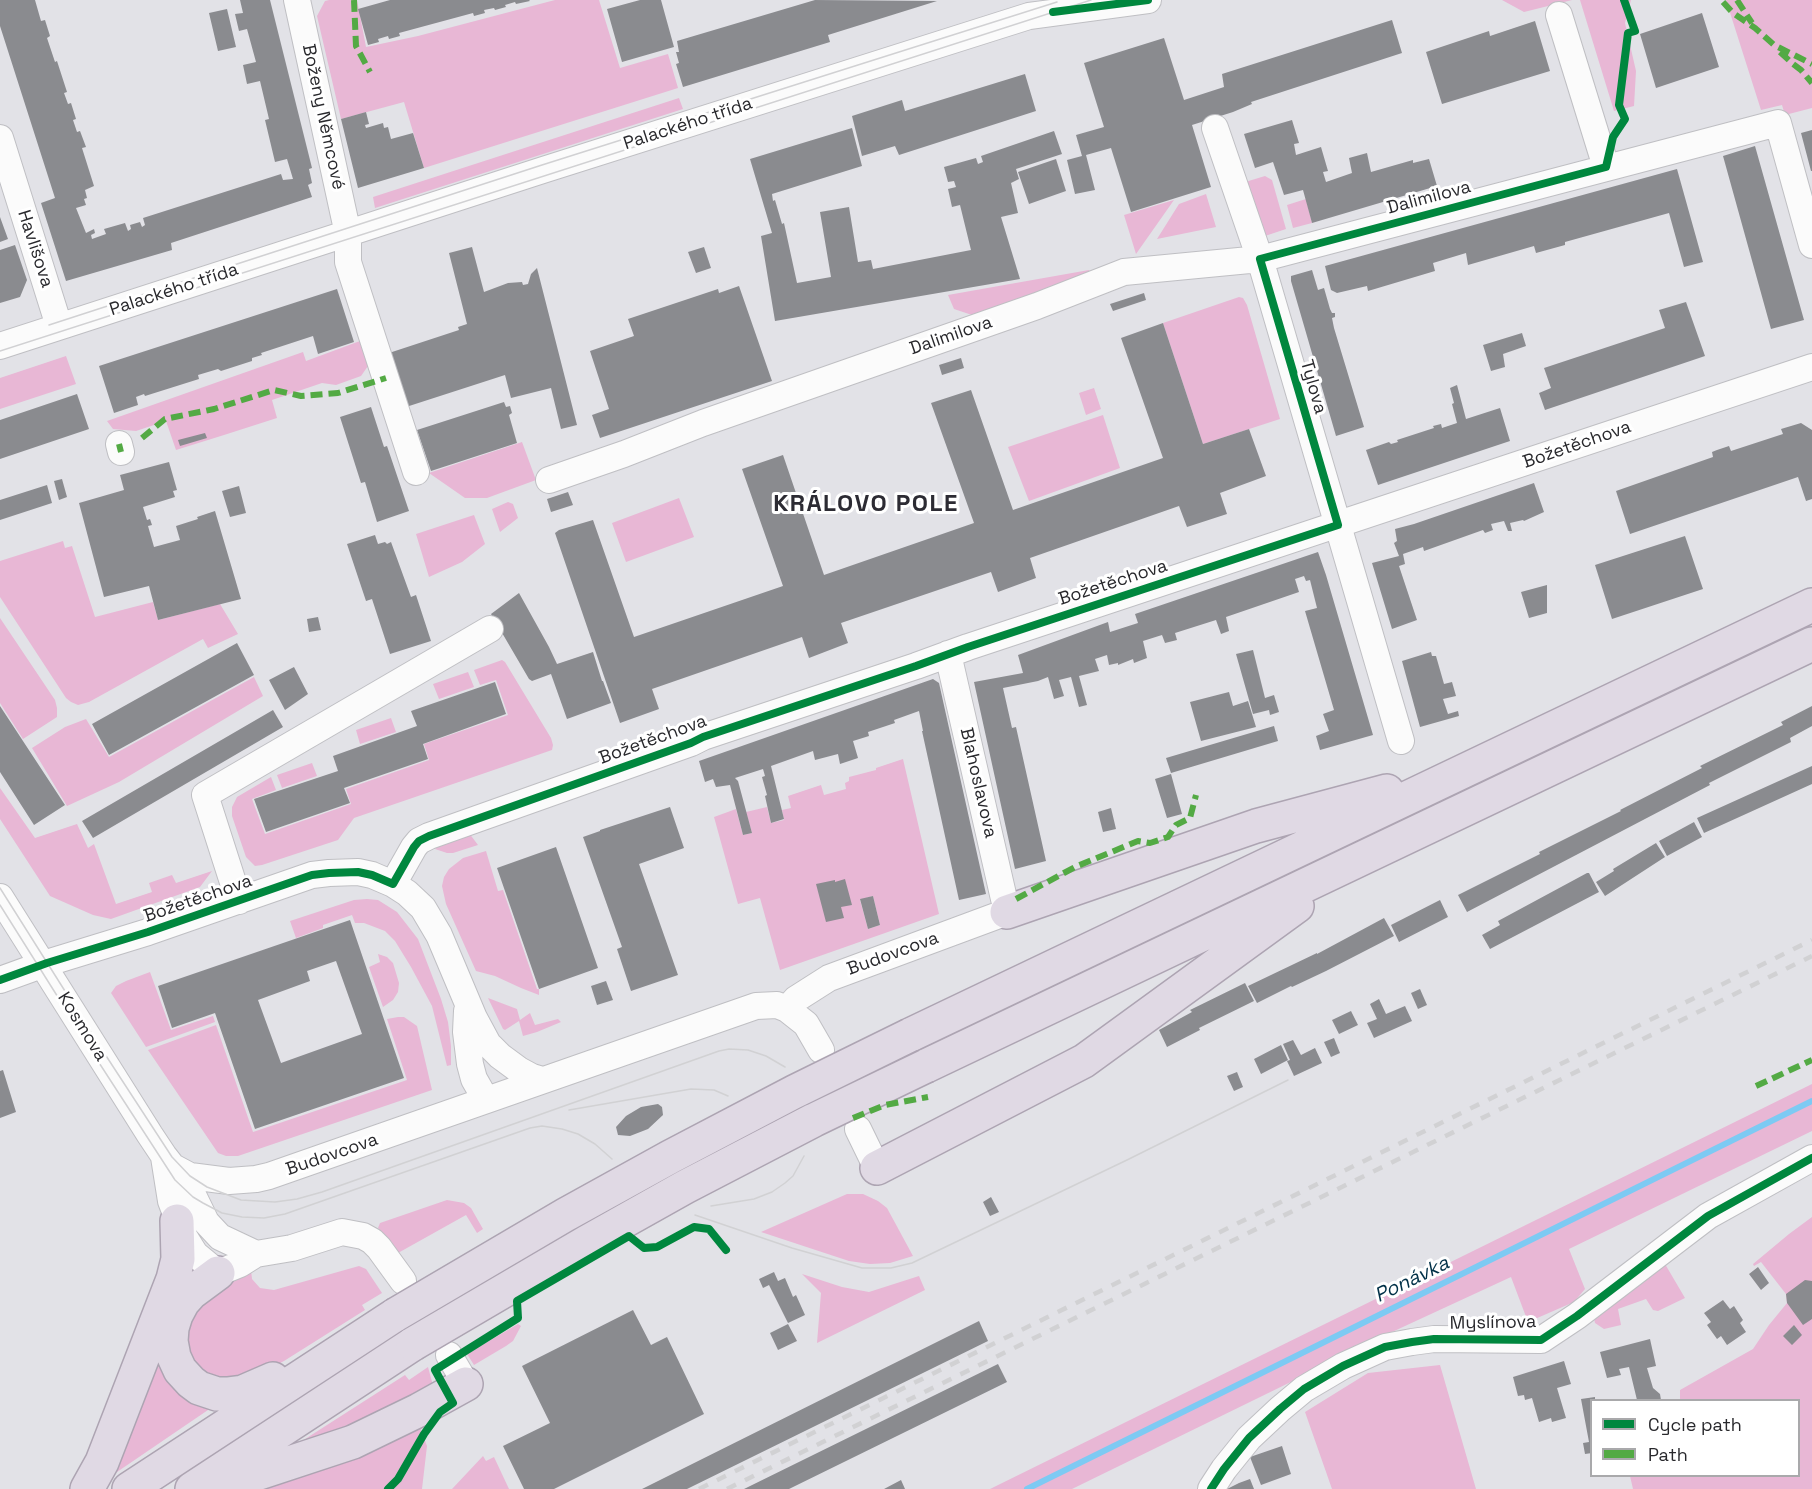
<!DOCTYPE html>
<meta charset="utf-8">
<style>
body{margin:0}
#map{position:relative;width:1812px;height:1489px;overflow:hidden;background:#e2e2e7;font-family:"Space Grotesk",sans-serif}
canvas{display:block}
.legend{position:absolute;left:1590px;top:1399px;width:210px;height:78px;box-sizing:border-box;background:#fff;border:2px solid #a9a9ab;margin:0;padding:8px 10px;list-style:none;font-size:18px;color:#28282c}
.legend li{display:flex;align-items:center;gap:12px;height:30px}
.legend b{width:30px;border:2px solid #a9a9ab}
</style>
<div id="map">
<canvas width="1812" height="1489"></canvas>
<ul class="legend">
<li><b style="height:8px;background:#00873e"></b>Cycle path</li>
<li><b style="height:8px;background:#53aa44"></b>Path</li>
</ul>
</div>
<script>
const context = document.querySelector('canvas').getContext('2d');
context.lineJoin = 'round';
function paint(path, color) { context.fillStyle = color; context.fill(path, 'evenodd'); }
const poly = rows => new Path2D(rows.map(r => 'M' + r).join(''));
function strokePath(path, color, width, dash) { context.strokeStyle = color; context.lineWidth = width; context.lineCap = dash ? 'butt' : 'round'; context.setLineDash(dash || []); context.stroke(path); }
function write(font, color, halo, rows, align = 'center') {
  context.font = font + ' "Space Grotesk",sans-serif'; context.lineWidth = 6; context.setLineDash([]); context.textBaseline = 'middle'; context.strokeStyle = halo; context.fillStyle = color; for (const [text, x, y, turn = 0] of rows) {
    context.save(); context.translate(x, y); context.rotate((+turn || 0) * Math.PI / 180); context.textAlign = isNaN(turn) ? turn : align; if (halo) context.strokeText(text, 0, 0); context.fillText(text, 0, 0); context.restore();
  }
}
const green = poly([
 [329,0,357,0,366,47,418,36,555,0,599,0,620,68,668,54,678,88,424,168,404,102,341,119,317,16,325,1],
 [1502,0,1572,0,1524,12],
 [1580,0,1631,0,1625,23,1636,71,1634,106,1614,111],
 [1726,0,1812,0,1812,108,1785,115,1782,105,1761,110],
 [679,98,683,109,375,208,373,197],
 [1265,176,1272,180,1286,229,1262,237,1242,183],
 [1206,194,1216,227,1157,239,1179,204],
 [1306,199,1312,223,1293,228,1287,205],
 [1174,200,1136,254,1124,215],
 [1089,270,1090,274,972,315,954,309,948,295],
 [1239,297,1243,298,1247,305,1280,419,1203,444,1163,323],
 [360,341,368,366,361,376,336,385,322,383,272,400,277,418,224,435,176,450,166,421,136,431,113,429,107,421,303,352,306,361],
 [66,356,76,384,0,409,0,378],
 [1094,388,1101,409,1086,415,1079,393],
 [1103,415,1120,468,1029,501,1008,447],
 [522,442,536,480,487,498,465,498,429,473],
 [679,498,694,537,626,562,612,523],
 [508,502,513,504,518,518,500,532,492,509],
 [474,515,485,544,462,562,429,577,416,534],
 [63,541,65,548,72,546,95,617,153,602,158,620,220,604,238,634,208,648,203,639,89,702,78,705,71,702,66,698,0,597,0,561],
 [0,618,55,700,57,708,57,717,23,739,0,703],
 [502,660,505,662,551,738,553,745,552,750,354,818,338,840,262,865,255,866,246,857,232,816,232,807,237,797,271,777,276,790,252,799,265,834,351,804,346,789,429,760,424,744,508,715,496,680,480,685,474,670],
 [468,672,474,687,439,699,433,684],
 [254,677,263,696,119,782,67,806,32,748,65,727,86,719,109,757],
 [391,718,396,732,360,744,356,730],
 [903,759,939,914,780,970,760,898,738,904,714,817,736,809,743,835,752,833,746,812,767,807,771,823,784,820,782,810,791,808,788,796,821,785,824,795,846,789,845,783,849,781,849,777,876,770,876,768],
 [873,896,880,925,868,929,860,900],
 [312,763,317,776,282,788,277,775],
 [0,788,35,838,77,824,88,848,94,844,116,904,152,892,149,883,172,875,176,883,212,871,200,887,111,919,93,915,50,896,0,819],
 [469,833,478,845,453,853,447,853,435,849,442,843],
 [486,851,498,891,503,890,537,989,539,989,539,995,521,988,495,976,476,971,446,904,442,886,444,877,449,869,463,858],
 [367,899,378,900,397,912,418,939,441,999,448,1022,451,1046,451,1065,447,1066,432,1006,411,967,395,941,385,931,364,923,355,923,352,915,323,925,323,928,296,938,290,921,354,900],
 [378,954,387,957,393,963,399,983,398,992,393,1000,383,1007,369,967,380,962],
 [150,972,171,1030,213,1016,215,1022,146,1047,111,993,116,986,126,981],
 [488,998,517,1009,520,1020,530,1013,535,1025,558,1019,561,1022,537,1032,523,1036,519,1021,505,1030,503,1029],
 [398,1017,404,1017,417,1026,432,1090,238,1156,226,1156,218,1153,148,1050,216,1025,253,1132,407,1080,387,1019],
 [1812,1084,1812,1131,1569,1249,1585,1289,1574,1302,1528,1322,1511,1277,1351,1351,1299,1378,1072,1489,990,1489],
 [847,1194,863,1194,878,1201,887,1208,913,1256,890,1263,870,1264,849,1261,761,1232],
 [447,1200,464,1203,471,1208,483,1229,477,1233,466,1215,398,1253,389,1239,378,1228,380,1223],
 [1812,1217,1812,1489,1633,1489,1630,1476,1798,1476,1798,1400,1680,1400,1680,1390,1753,1349,1769,1325,1787,1303,1786,1294,1761,1262,1754,1266,1753,1264,1789,1234],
 [1665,1264,1685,1298,1658,1311,1653,1310,1646,1299,1618,1309,1621,1325,1604,1329,1595,1323,1594,1318],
 [359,1266,366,1269,382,1293,362,1305,365,1310,284,1361,251,1378,236,1383,193,1369,180,1326,194,1300,251,1270,252,1279,260,1288,274,1290],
 [802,1274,842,1287,869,1292,919,1276,925,1290,817,1343,821,1293],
 [518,1324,521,1326,513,1341,506,1346,474,1365,467,1354],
 [152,1356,208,1407,208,1410,117,1472,114,1471],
 [1440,1365,1476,1489,1332,1489,1305,1412,1368,1373],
 [428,1367,434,1389,406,1405,288,1450,405,1375,409,1380],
 [417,1419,427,1446,422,1489,242,1489],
 [483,1456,486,1461,494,1457,509,1489,452,1489]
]);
const stream = poly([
 [1027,1489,1812,1101]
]);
const building = poly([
 [0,0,35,0,41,21,45,20,50,36,47,38,55,62,57,61,67,92,64,93,68,104,71,103,76,119,73,120,77,132,80,131,86,147,82,148,94,186,85,190,87,198,84,199,86,205,76,208,86,233,94,229,95,233,91,235,92,239,106,234,104,229,125,223,128,231,131,229,130,225,140,222,142,227,145,225,143,218,281,174,283,180,293,179,287,159,275,162,265,120,269,119,260,81,247,84,243,65,256,62,247,29,239,31,235,14,243,13,240,0,270,0,312,168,309,169,312,183,308,185,312,197,171,243,172,250,66,281,41,203,55,198,0,26],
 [390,0,529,0,530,1,516,4,515,2,505,5,506,7,495,10,494,8,484,10,485,13,474,16,473,13,399,33,400,36,389,39,388,36,378,39,379,42,368,45,358,9],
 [640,0,661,0,674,47,622,62,607,9],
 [815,0,937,1,828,35,830,42,683,87,676,64,679,63,676,52,679,52,677,41],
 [227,9,236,47,218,51,209,13],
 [1702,13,1719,67,1656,88,1640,34],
 [1392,20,1402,53,1251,102,1252,104,1233,112,1192,125,1211,187,1131,212,1111,148,1086,155,1095,190,1075,194,1067,160,1082,156,1076,135,1104,127,1084,63,1164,38,1184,100,1224,87,1222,74],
 [1535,21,1550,71,1442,104,1426,52,1489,31,1490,36],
 [1025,74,1036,111,899,155,895,146,862,156,852,116,902,100,905,111],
 [366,112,369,124,365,125,366,128,383,123,384,128,388,127,391,139,413,133,424,168,358,188,341,119],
 [1292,120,1299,143,1294,144,1296,155,1321,147,1328,171,1323,172,1326,182,1352,173,1349,158,1367,153,1371,172,1413,160,1413,163,1429,159,1437,186,1312,223,1303,190,1284,195,1273,162,1255,168,1244,134],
 [852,128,862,166,772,194,773,201,775,200,782,224,784,223,797,283,831,277,820,212,849,207,858,262,871,260,873,269,971,250,960,205,952,207,948,189,956,187,954,181,948,182,944,167,976,158,978,164,983,162,981,156,1054,131,1062,154,1016,169,1019,179,1011,183,1018,213,1001,217,1020,279,775,321,761,236,772,233,750,159],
 [1812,130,1812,171,1811,171,1801,133],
 [1755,146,1804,320,1771,329,1723,156],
 [1056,159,1066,191,1029,204,1018,172],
 [1677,169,1703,262,1684,267,1669,213,1565,242,1565,245,1536,253,1534,246,1468,265,1466,253,1433,263,1435,271,1368,291,1367,286,1337,293,1331,290,1325,266],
 [0,217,8,239,0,242],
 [15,245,27,280,20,297,0,303,0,250],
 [472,247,484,292,508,283,522,282,523,285,528,284,531,274,537,268,577,425,561,429,551,388,511,398,505,375,406,407,389,353,459,330,458,327,467,324,449,253],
 [704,247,711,268,696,273,688,252],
 [1312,270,1318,290,1324,288,1330,309,1332,313,1335,313,1335,317,1332,318,1334,328,1364,427,1336,436,1291,281,1291,276],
 [739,286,772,381,600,438,592,415,609,409,590,351,634,336,628,319,718,289,719,293],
 [337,289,354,342,318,354,313,336,261,353,262,355,252,358,252,361,221,371,218,369,198,375,199,379,145,396,144,394,136,397,138,405,114,413,99,366],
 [1144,293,1146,300,1113,311,1110,304],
 [1686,302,1705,356,1545,410,1539,393,1551,388,1544,368,1665,328,1659,310],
 [1163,323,1203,444,1249,429,1266,476,1220,493,1227,514,1187,527,1179,506,1030,558,1036,578,998,592,991,572,841,623,848,643,809,658,802,637,652,689,659,709,620,723,555,533,559,530,593,520,634,637,783,586,742,469,783,455,824,575,974,523,931,403,971,390,1013,510,1163,458,1121,338],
 [1522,333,1526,346,1503,354,1505,367,1491,371,1483,345],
 [961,358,964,368,942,375,939,365],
 [1457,385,1466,419,1500,408,1510,441,1378,485,1366,450,1389,442,1391,444,1398,442,1397,440,1434,428,1433,426,1441,424,1442,428,1457,423,1452,404,1454,403,1450,388],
 [77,394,89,429,0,459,0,420],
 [504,402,506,407,510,406,512,413,509,415,517,443,431,471,417,430],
 [371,407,384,447,387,446,409,511,377,522,365,482,361,483,340,417],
 [1801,423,1812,430,1812,499,1806,501,1798,477,1630,534,1616,491,1713,457,1712,452,1717,450,1729,446,1731,451,1783,434,1781,429],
 [205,433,207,438,180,446,178,440],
 [169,462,177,490,173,491,175,497,143,507,147,520,150,519,152,525,148,526,154,547,180,540,176,526,198,519,197,517,215,511,241,599,158,620,149,586,104,597,79,503,124,490,120,475],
 [62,479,67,497,59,500,54,481],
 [1534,483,1544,512,1524,521,1523,520,1510,523,1512,531,1508,531,1504,521,1491,524,1493,530,1485,533,1483,530,1424,551,1423,547,1403,554,1405,564,1399,566,1417,620,1392,629,1372,563,1399,556,1394,543,1397,541,1395,529,1414,524],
 [47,485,52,503,0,520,0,500],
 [239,486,246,513,230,517,222,491],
 [568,492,573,505,551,512,547,499],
 [375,535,378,544,385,542,387,544,391,542,411,597,416,595,431,641,390,654,372,599,366,601,347,544],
 [1685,536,1703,589,1612,619,1595,565],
 [1318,552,1326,575,1373,735,1320,750,1316,736,1329,731,1323,714,1334,710,1305,611,1317,608,1310,580,1306,581,1304,576,1295,579,1299,592,1226,617,1229,631,1221,634,1216,620,1175,633,1177,640,1165,643,1162,635,1143,641,1147,658,1134,663,1133,659,1118,665,1118,663,1109,665,1107,655,1095,659,1099,671,1079,676,1087,705,1079,707,1071,677,1059,680,1064,696,1054,699,1048,677,1038,681,1003,688,1012,728,1016,727,1046,861,1015,869,974,682,1023,673,1018,655,1108,622,1110,632,1138,623,1135,614],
 [1547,585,1547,613,1529,618,1521,592],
 [519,593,549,647,557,664,593,652,602,681,603,681,611,703,567,719,551,674,532,681,529,679,491,614],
 [318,617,321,630,309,632,307,619],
 [237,643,254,675,109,755,92,724],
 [1253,650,1265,698,1274,695,1279,712,1270,715,1269,710,1253,714,1236,654],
 [1431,652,1432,656,1436,656,1444,684,1452,682,1456,696,1443,699,1448,714,1458,711,1459,716,1420,727,1402,661],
 [294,667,308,694,285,710,269,680],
 [933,679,939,683,986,894,959,900,922,731,923,731,919,711,894,720,895,723,868,732,869,736,853,741,858,758,840,764,838,754,815,760,813,751,771,766,784,819,771,823,765,796,767,795,762,777,765,776,763,769,735,778,738,781,752,833,743,835,730,785,716,787,713,779,705,782,699,761],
 [495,682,506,714,423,744,428,759,344,788,350,803,266,832,254,799,338,771,333,756,417,726,411,711],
 [1229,692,1233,706,1248,701,1256,727,1201,741,1190,702],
 [0,706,65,805,34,825,0,772],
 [1812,706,1812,726,1790,738,1791,742,1709,783,1710,785,1467,912,1458,895,1540,854,1539,852,1621,811,1620,810,1702,768,1700,766,1783,725,1781,722],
 [273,710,283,727,93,838,82,821],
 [1274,726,1278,741,1171,773,1166,758],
 [1812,766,1812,784,1704,833,1697,818],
 [1171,774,1182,814,1167,818,1155,779],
 [670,807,684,848,639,864,678,975,631,991,617,949,622,947,583,837,600,831,600,830],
 [1111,808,1116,829,1103,832,1098,812],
 [1694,822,1702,837,1667,856,1659,841],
 [1656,843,1665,857,1605,896,1596,882,1614,871,1613,869],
 [556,847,598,968,539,989,497,868],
 [1587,873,1589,873,1599,892,1490,949,1482,935,1500,925,1498,921],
 [845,879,852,905,841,907,844,918,826,922,816,884,835,880,835,882],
 [873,896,880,925,868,929,860,899],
 [1440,900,1448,917,1399,942,1391,925],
 [1384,918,1394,936,1326,971,1292,987,1291,986,1257,1003,1248,986,1317,953,1317,954],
 [350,920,404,1078,255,1129,215,1013,172,1028,158,986],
 [336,961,362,1034,281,1063,258,1000,310,981,307,971],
 [606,981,613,1000,597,1005,591,986],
 [1245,983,1254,1001,1199,1028,1200,1030,1167,1047,1159,1030,1192,1012,1190,1010],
 [1420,989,1427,1005,1418,1009,1411,993],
 [1379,999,1386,1014,1405,1006,1412,1021,1374,1038,1367,1023,1377,1019,1370,1004],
 [1351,1011,1358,1025,1339,1034,1332,1020],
 [1334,1038,1340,1053,1331,1057,1324,1042],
 [1293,1040,1301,1055,1315,1048,1322,1063,1294,1076,1287,1061,1290,1060,1283,1044],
 [1281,1045,1288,1060,1261,1074,1254,1059],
 [3,1070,16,1112,0,1118,0,1071],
 [1237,1072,1243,1087,1234,1091,1227,1076],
 [658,1104,662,1107,663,1115,648,1129,630,1136,618,1135,616,1127,626,1116,641,1107],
 [991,1197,999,1212,990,1216,983,1202],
 [1758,1267,1769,1283,1761,1290,1749,1274],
 [774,1272,778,1281,785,1278,793,1297,796,1295,805,1315,788,1323,769,1285,763,1288,759,1279],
 [1805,1280,1812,1281,1812,1319,1803,1325,1787,1303,1786,1294],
 [1723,1300,1730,1309,1734,1306,1743,1320,1740,1323,1746,1332,1727,1345,1721,1336,1717,1339,1707,1325,1711,1322,1704,1313],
 [633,1310,651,1345,667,1337,704,1414,554,1489,524,1489,503,1446,550,1423,522,1366],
 [979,1321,988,1341,687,1489,642,1489],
 [788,1324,797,1341,778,1350,770,1333],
 [1794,1325,1802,1335,1792,1345,1783,1336],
 [1650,1339,1656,1366,1647,1368,1653,1388,1660,1394,1661,1400,1637,1400,1629,1367,1619,1369,1621,1375,1607,1378,1600,1352],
 [1564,1361,1571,1384,1557,1388,1566,1418,1552,1422,1551,1418,1539,1422,1532,1398,1525,1400,1524,1395,1518,1396,1513,1377],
 [998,1364,1007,1382,789,1489,744,1489],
 [1595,1397,1595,1400,1592,1400,1592,1453,1585,1454,1583,1443,1589,1442,1581,1399],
 [1282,1446,1291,1474,1261,1485,1250,1457],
 [1250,1479,1254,1489,1227,1489,1239,1483],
 [901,1480,905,1489,884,1489]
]);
const minor = poly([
 [297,0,348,234,348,262,416,472],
 [1559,15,1606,167],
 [1215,128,1260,259,1401,741],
 [0,138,59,326],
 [0,346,543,170,1029,16,1148,0],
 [119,444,121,452],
 [549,480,624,454,703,423,1037,306,1124,272,1260,259,1778,123,1812,245],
 [393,884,414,847,419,841,429,836,691,743,703,737,916,666,968,647,1812,367],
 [0,897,150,1135,164,1156,190,1189,206,1222,220,1237,256,1254],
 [239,901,205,795,490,629],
 [0,980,47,963,148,932,312,875,329,873,358,872,372,875,393,884,407,893,423,908,439,935,474,1018,488,1044,500,1056,519,1070,532,1077,542,1080],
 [787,1009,796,999,829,978,1007,912,948,654],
 [467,1011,466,1032,470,1064,474,1079,486,1100],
 [858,1129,877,1168],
 [164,1157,171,1201,185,1238,195,1254,218,1273,240,1264,256,1254,292,1248,342,1232,363,1236,372,1241,379,1248,403,1281],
 [175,1168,190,1176,229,1181,256,1179,269,1176,756,1006,777,1005,787,1009,806,1024,821,1050],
 [449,1355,466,1384],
 [1211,1489,1224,1469,1249,1438,1280,1409,1304,1389,1343,1366,1385,1347,1412,1342,1434,1339,1541,1340,1577,1316,1708,1216,1812,1158]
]);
const highway = poly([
 [1007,912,1256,826,1387,791],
 [910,1035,1812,605],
 [926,1066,1812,644],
 [877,1168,1084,1061,1297,906],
 [218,1273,191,1293,183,1302,176,1315,172,1328,171,1341,174,1357,180,1370,191,1382,199,1388,217,1394,227,1394,243,1392,273,1379],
 [87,1489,102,1462,173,1279,178,1259,177,1221],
 [129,1489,395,1315],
 [192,1489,413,1344],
 [227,1489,256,1474,353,1442,419,1410,466,1384]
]);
const tram = poly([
 [49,325,542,165,1057,2],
 [0,351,1091,0],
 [0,888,99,1045,172,1157,190,1176,207,1187,241,1200,275,1202,297,1199,322,1192,719,1051,729,1049,748,1050,766,1056,785,1067],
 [0,905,83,1037],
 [94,1055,175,1180,193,1197,203,1203,222,1213,242,1217,264,1218,285,1214,530,1128,542,1126,562,1129,578,1134,595,1144,612,1159],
 [569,1110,691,1089,714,1090,728,1096],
 [711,1206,754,1199,772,1192,785,1183,793,1176,804,1156],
 [695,1215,792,1248,862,1268,891,1268,912,1263,1127,1160,1288,1080]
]);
const rail = poly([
 [699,1489,1812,940],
 [727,1489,1812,956]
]);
const highwayBridge = poly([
 [395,1315,565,1215,670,1157,794,1092,910,1035],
 [413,1344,587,1242,685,1187,814,1120,926,1066]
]);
const quiet = poly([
 [354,0,356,46,370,72],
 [1737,0,1752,23],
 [1723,2,1733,13,1755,28,1774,45,1812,64],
 [1780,52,1793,64,1801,70,1812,83],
 [142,438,165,419,214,409,274,390,301,396,338,393,386,378],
 [119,444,121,452],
 [1016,899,1075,867,1138,841,1150,843,1168,837,1176,825,1190,818,1196,795],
 [1756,1086,1812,1060],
 [853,1118,885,1105,928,1097]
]);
const cycleway = poly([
 [1053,12,1148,0],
 [0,980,47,963,148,932,312,875,329,873,358,872,372,875,393,884,414,847,419,841,429,836,691,743,703,737,916,666,968,647,1338,525,1260,259,1606,167,1613,137,1625,119,1619,105,1628,33,1635,31,1624,0],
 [388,1489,398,1479,424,1434,440,1412,453,1403,435,1370,518,1318,517,1301,629,1236,644,1248,657,1247,694,1227,709,1229,726,1250],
 [1211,1489,1224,1469,1249,1438,1280,1409,1304,1389,1343,1366,1385,1347,1412,1342,1434,1339,1541,1340,1577,1316,1708,1216,1812,1158]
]);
const streetNames = [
 ["Boženy Němcové",323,117,78],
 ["Palackého třída",688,124,-18],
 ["Dalimilova",1429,198,-15],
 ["Havlišova",35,249,72],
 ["Palackého třída",174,290,-18],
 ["Dalimilova",951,336,-19],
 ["Tylova",1313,387,74],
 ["Božetěchova",1577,445,-19],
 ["Božetěchova",1113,583,-18],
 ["Božetěchova",653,740,-20],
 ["Blahoslavova",978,783,77],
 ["Božetěchova",198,899,-19],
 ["Budovcova",893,954,-20],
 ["Kosmova",82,1027,58],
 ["Budovcova",332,1155,-19],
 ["Myslínova",1493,1323,-1]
];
const waterNames = [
 ["Ponávka",1412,1280,-26]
];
const districtNames = [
 ["KRÁLOVO POLE",866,504]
];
paint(green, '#e8b7d5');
strokePath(stream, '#7dcaf3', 6);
paint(building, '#8a8b8f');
strokePath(minor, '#bfbfc3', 28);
strokePath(highway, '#ada4b2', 36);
strokePath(minor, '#fbfbfb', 26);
strokePath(highway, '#e0d9e4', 33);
strokePath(tram, '#d1d1d3', 1.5);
strokePath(rail, '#d1d1d3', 4.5, [10, 10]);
strokePath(highwayBridge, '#ada4b2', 36, []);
strokePath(highwayBridge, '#e0d9e4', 33);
strokePath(quiet, '#53aa44', 6, [12, 6]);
strokePath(cycleway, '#00873e', 8);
write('18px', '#28282c', '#fff', streetNames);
write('italic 20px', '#003047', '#fff', waterNames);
context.letterSpacing = '1.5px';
write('bold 24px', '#2c2b33', '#fff', districtNames);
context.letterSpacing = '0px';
</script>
